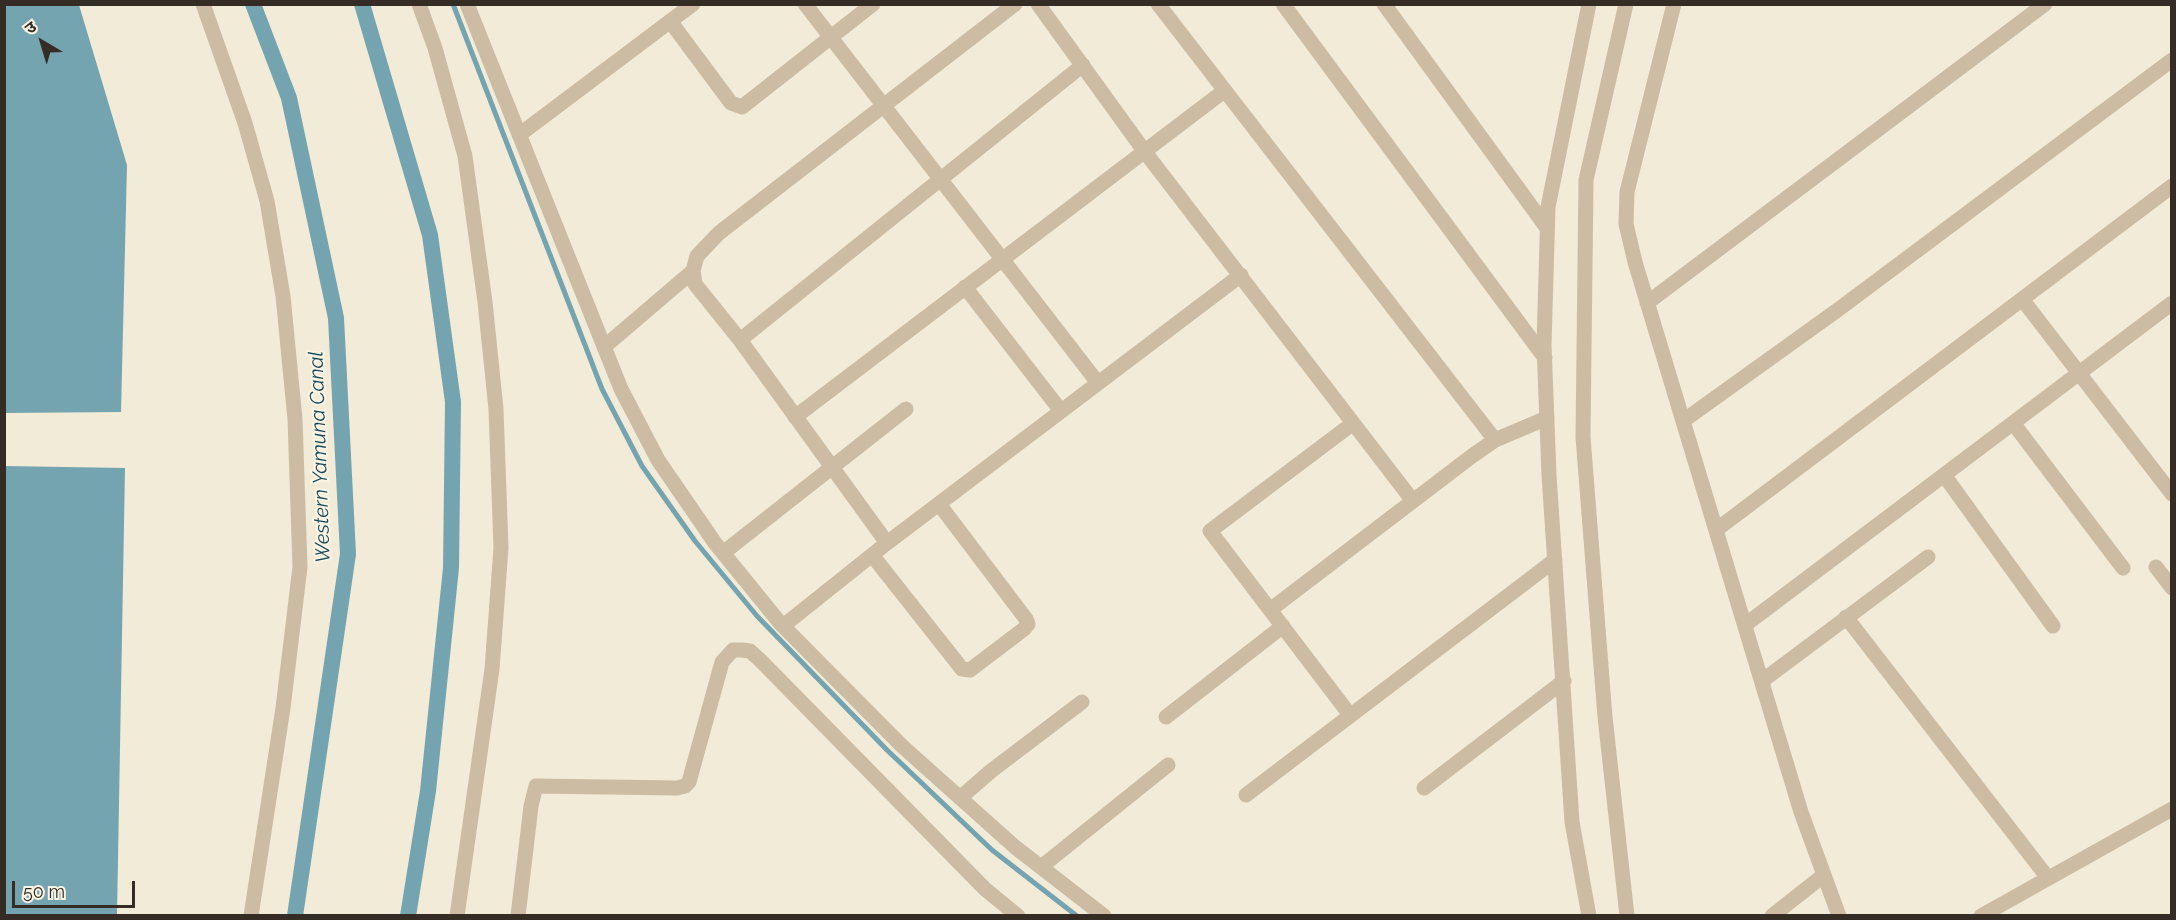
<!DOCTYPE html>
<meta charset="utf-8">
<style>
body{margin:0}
#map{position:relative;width:2176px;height:920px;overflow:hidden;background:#f2ebd7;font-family:Raleway,"Noto Sans Devanagari",sans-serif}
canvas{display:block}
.frame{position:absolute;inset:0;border:6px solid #352d25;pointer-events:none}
.north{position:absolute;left:12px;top:12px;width:60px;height:60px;-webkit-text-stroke:4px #faf4e4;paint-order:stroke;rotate:322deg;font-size:16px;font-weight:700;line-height:24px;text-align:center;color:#352d25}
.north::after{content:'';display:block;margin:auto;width:21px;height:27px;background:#352d25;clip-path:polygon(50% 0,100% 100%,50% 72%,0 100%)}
.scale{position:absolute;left:12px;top:881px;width:123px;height:27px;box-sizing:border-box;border:3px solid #352d25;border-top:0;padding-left:8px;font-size:18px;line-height:21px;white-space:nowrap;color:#352d25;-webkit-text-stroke:4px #faf4e4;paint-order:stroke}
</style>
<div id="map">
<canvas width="2176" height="920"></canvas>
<div class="frame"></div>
<div class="north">उ</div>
<div class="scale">50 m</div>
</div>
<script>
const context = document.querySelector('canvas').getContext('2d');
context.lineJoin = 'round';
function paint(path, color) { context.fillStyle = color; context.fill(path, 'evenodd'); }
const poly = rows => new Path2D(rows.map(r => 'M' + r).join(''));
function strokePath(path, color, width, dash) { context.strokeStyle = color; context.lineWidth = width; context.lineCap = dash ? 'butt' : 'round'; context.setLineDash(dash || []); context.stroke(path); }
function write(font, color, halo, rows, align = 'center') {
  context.font = font + ' Raleway,sans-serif'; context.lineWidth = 4.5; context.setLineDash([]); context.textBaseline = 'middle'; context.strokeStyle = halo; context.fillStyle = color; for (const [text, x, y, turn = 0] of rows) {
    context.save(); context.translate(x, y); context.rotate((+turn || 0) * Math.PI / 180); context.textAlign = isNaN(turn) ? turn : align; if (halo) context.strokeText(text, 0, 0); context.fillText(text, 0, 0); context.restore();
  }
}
const water = poly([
 [4,5,79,5,127,165,121,412,5,413],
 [5,466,125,468,117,915,5,915]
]);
const stream = poly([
 [453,4,602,389,642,466,695,541,757,616,887,750,992,850,1077,916]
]);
const canal = poly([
 [253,4,289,98,336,318,348,554,295,916],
 [362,4,430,235,453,402,451,568,428,791,408,916]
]);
const minor = poly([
 [203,4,245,123,267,201,283,296,295,419,300,567,283,708,251,916],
 [419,4,435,48,465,156,485,302,496,409,501,548,492,669,457,916],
 [467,4,621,389,658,460,715,543,780,623,902,746,1015,847,1104,916],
 [805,4,1098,383],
 [1038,4,1145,152,1413,501],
 [1158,4,1495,440],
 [1283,4,1545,358],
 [1384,4,1547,228],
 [1626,4,1586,180,1583,437,1605,717,1627,916],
 [1674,4,1627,192,1626,224,1635,262,1801,812,1839,916],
 [670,21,731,103,742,107,873,4],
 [519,135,693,4],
 [965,287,1061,411],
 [2022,299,2172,494],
 [1647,303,2045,4],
 [740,340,1083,65],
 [604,347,693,271],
 [795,417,1224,91],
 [1683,421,1839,309,2172,60],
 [2013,423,2123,568],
 [1944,475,2053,626],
 [1716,530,2172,186],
 [887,543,740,340,695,284,693,271,697,256,719,233,1015,4],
 [723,553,906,409],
 [872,555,962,669,970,670,1024,629,1028,624,1026,619,939,504],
 [2156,567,2172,588],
 [1270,610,1472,456,1495,440,1547,418],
 [1846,617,2048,878],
 [1745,625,2172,303],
 [783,626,887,543,1241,275],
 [1762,681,1928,557],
 [1350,715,1210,531,1352,424],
 [1166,717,1283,626],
 [1424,788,1564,681],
 [1246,795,1555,560],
 [960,798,991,771,1082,702],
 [1041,867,1168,765],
 [518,916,531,806,536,786,677,788,685,786,689,782,722,662,733,650,742,650,750,651,760,660,985,889,1018,916],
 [1589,916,1572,822,1549,475,1544,345,1548,207,1589,4],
 [1772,916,1824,875],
 [1981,916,2172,809]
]);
const waterNames = [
 ["Western Yamuna Canal",320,457,-92]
];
paint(water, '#75a4b1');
strokePath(stream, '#75a4b1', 5);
strokePath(canal, '#75a4b1', 16);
strokePath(minor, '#cbbca3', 15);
write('italic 20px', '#194959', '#faf4e4', waterNames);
</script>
